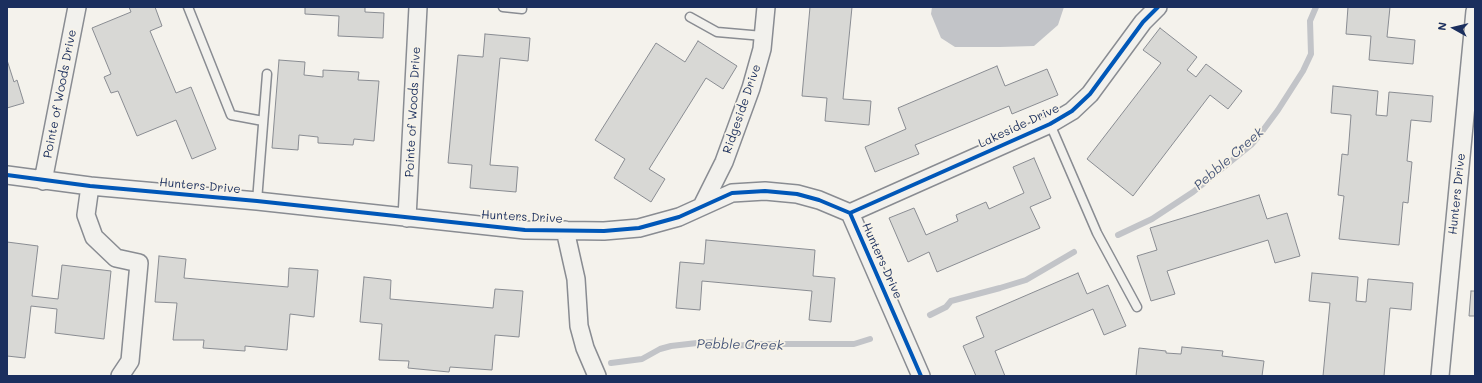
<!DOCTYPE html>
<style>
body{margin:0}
#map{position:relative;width:1482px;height:383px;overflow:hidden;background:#f4f2ec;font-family:Mali,sans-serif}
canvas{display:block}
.frame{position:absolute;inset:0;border:8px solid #1b2f5e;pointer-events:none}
.north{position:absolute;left:1434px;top:8px;width:40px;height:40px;-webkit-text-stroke:3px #f7f3e8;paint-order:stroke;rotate:278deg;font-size:11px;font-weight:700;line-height:16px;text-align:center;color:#1b2f5e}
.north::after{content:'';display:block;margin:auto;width:14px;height:18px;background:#1b2f5e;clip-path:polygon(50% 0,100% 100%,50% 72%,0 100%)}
</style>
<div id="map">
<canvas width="1482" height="383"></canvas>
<div class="frame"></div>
<div class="north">N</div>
</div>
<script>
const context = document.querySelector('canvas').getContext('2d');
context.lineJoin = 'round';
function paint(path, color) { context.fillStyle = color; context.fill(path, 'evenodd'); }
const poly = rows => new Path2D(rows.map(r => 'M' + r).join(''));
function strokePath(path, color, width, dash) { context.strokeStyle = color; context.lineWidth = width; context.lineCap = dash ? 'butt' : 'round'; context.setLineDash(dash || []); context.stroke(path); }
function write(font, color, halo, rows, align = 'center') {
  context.font = font + ' Mali,sans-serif'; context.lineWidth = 3.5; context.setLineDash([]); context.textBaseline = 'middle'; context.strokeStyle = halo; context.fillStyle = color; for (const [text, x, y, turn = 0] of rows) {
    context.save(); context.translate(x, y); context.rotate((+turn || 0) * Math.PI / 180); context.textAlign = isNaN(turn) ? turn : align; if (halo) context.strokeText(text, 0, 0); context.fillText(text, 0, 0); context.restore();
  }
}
const water = poly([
 [932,7,1064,7,1058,25,1034,46,1000,47,955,47,941,38,931,14]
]);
const stream = poly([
 [1118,235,1152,219,1193,192,1251,145,1258,137,1278,110,1303,71,1311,54,1310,21,1316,7],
 [930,315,946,307,951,301,1000,288,1026,280,1074,252],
 [611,363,642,359,660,349,671,346,697,343,712,342,734,346,759,344,854,344,870,339]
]);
const building = poly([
 [129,7,155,7,162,26,150,31,176,93,191,87,216,149,192,159,176,120,137,136,118,91,111,93,104,77,111,74,92,28,131,12,129,7],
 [305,7,365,7,365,12,384,13,383,38,338,36,339,16,305,14,305,7],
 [810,7,852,7,843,99,871,101,869,125,825,121,827,98,802,96,810,7],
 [1348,7,1390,7,1387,37,1415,40,1413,64,1369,60,1371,36,1346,34,1348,7],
 [1160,28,1197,57,1187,70,1196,77,1206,64,1242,91,1228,109,1210,95,1133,196,1087,159,1161,63,1143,50,1160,28],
 [485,34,530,38,528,61,500,58,490,165,518,167,516,192,470,188,472,165,448,163,458,55,483,57,485,34],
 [698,41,737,66,723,89,706,78,649,169,665,179,651,202,614,178,625,159,595,140,656,43,685,62,698,41],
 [7,60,14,82,17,80,24,103,7,108,7,60],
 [279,60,305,62,304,75,323,77,323,70,359,72,358,80,379,81,374,141,354,139,353,145,318,143,318,137,299,135,298,150,272,148,279,60],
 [997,66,1005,86,1047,69,1058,95,1012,114,1009,106,915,145,919,154,875,172,865,147,906,129,898,108,997,66],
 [1333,86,1378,91,1376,115,1387,116,1389,92,1433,96,1431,122,1411,120,1407,161,1412,162,1408,203,1403,202,1399,245,1339,239,1344,196,1338,195,1342,154,1348,155,1351,115,1331,113,1333,86],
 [1034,158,1051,198,1030,207,1040,228,937,272,929,252,908,262,889,218,914,208,926,235,958,221,956,215,986,202,989,209,1024,193,1013,167,1034,158],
 [1259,195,1267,219,1287,213,1300,256,1275,263,1268,240,1167,271,1175,294,1151,301,1137,256,1157,250,1150,228,1259,195],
 [706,240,815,250,813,276,835,278,831,322,809,320,812,291,702,281,700,310,676,308,680,262,704,264,706,240],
 [7,242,38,246,32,296,58,299,62,265,111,271,104,339,55,333,57,309,31,306,25,358,7,356,7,242],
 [159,256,186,259,184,278,288,287,289,268,318,270,314,317,290,314,287,350,245,346,245,351,203,348,204,340,173,340,177,303,155,302,159,256],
 [1078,273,1087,294,1108,285,1126,326,1104,335,1093,309,995,351,1005,376,976,376,963,346,984,337,976,317,1078,273],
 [1312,273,1358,277,1356,301,1366,302,1368,279,1413,283,1411,310,1390,308,1384,376,1323,376,1330,303,1309,301,1312,273],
 [364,277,391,280,390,299,493,308,495,289,523,291,519,337,495,335,492,370,450,367,449,372,408,368,409,361,379,360,382,324,360,322,364,277],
 [1471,291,1475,291,1475,316,1469,316,1471,291],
 [1182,347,1223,351,1222,356,1264,361,1262,376,1136,376,1139,348,1166,351,1166,353,1181,354,1182,347]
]);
const lane = poly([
 [188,7,231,115,263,121],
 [503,7,522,9],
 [690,17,717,32,763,36],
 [1050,124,1097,233,1137,307],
 [257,201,267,74]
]);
const street = poly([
 [7,175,90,186,257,201,525,230,604,231,639,228,679,217,732,193,765,191,797,194,819,200,850,213,921,376],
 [43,181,77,7],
 [90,186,86,215,94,237,116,258,139,263,130,361,120,376],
 [702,206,724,162,751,88,762,49,766,7],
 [850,213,1050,124,1072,111,1090,94,1143,22,1158,7],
 [407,218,418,7],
 [565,230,576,279,579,326,585,348,597,376],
 [1440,376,1475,11]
]);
const cycleway = poly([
 [7,175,90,186,257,201,525,230,604,231,639,228,679,217,732,193,765,191,797,194,819,200,850,213,921,376],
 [850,213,1050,124,1072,111,1090,94,1143,22,1158,7]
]);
const streetNames = [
 ["Pointe of Woods Drive",60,94,-79],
 ["Ridgeside Drive",742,109,-71],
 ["Pointe of Woods Drive",413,112,-87],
 ["Lakeside Drive",1019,126,-25],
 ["Hunters Drive",200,186,5],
 ["Hunters Drive",1457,194,-84],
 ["Hunters Drive",522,217,3],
 ["Hunters Drive",882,261,66]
];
const waterNames = [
 ["Pebble Creek",1229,159,-41],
 ["Pebble Creek",740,345,1]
];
paint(water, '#c2c4c8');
strokePath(stream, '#c2c4c8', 6);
paint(building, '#d8d8d5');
strokePath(building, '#898c92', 1);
strokePath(lane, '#898c92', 11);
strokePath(street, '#898c92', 20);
strokePath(lane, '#f2f1ed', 8);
strokePath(street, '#f2f1ed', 17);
strokePath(cycleway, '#0057b8', 4);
write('12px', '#1b2f5e', '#f7f3e8', streetNames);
write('italic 13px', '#465679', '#f7f3e8', waterNames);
</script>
